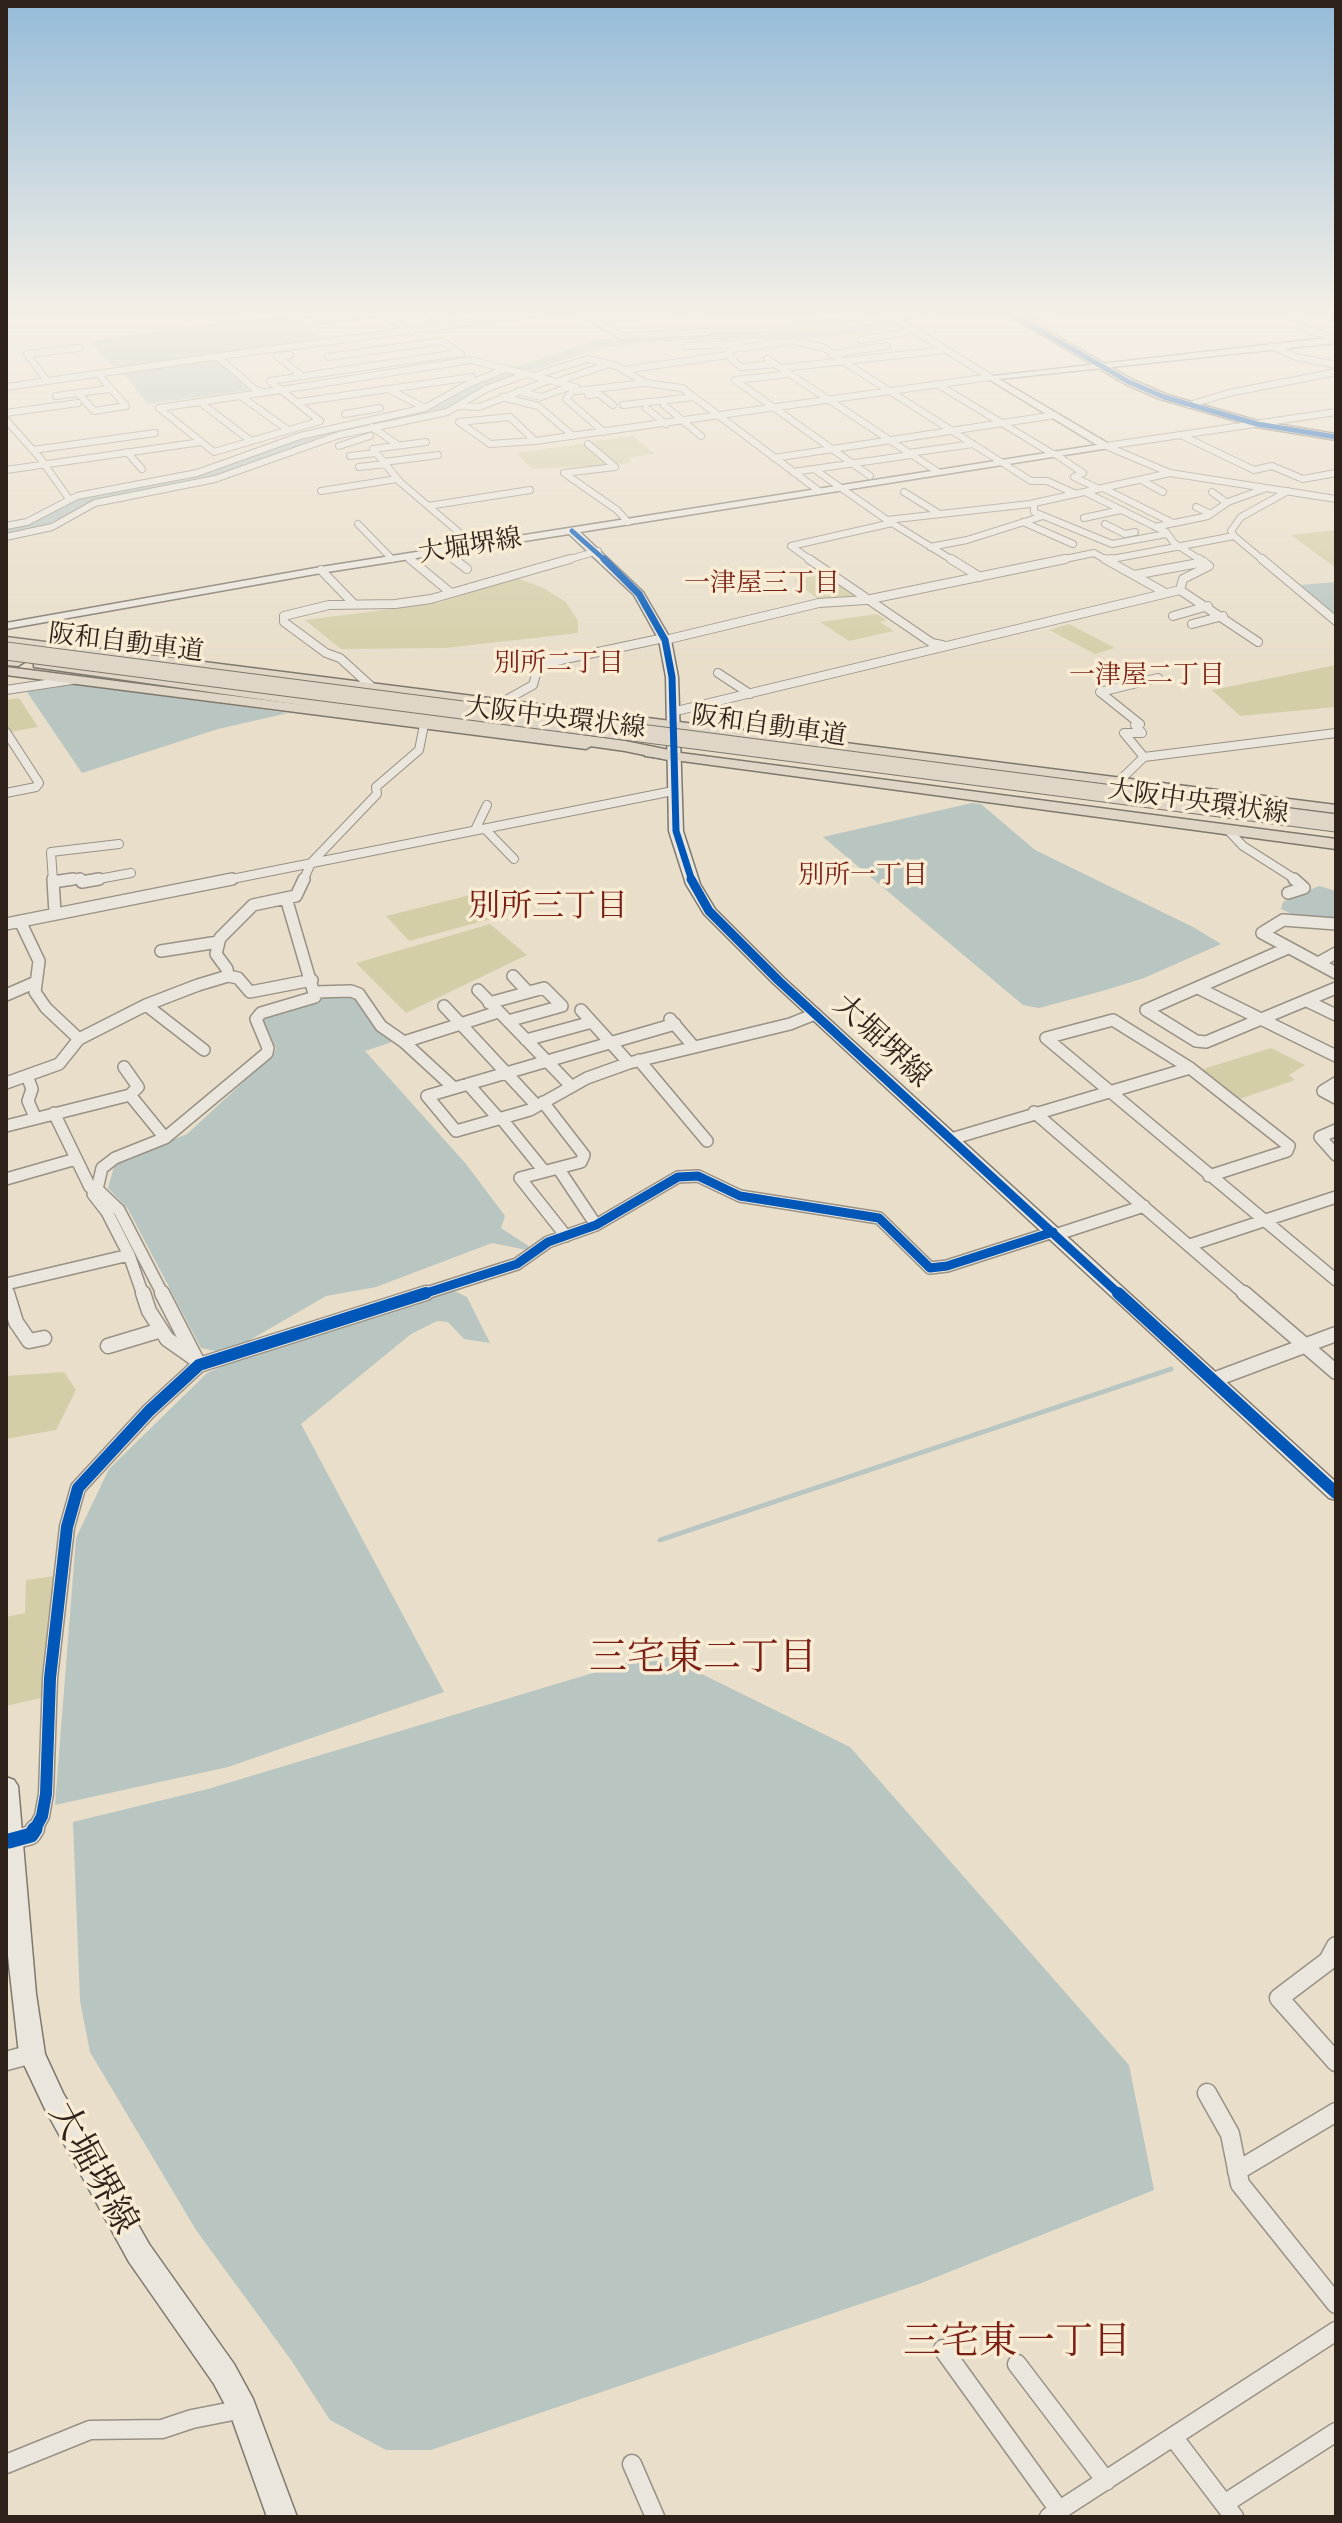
<!DOCTYPE html>
<meta charset="utf-8">
<style>
body{margin:0}
#map{position:relative;width:1342px;height:2523px;overflow:hidden;background:#e8deca;font-family:"Gentium Book Plus",serif}
canvas{display:block}
.frame{position:absolute;inset:0;border:8px solid #2e221b;pointer-events:none}
</style>
<div id="map">
<canvas width="1342" height="2523"></canvas>
<div class="frame"></div>
</div>
<script>
const context = document.querySelector('canvas').getContext('2d');
context.lineJoin = 'round';
function paint(path, color) { context.fillStyle = color; context.fill(path, 'evenodd'); }
const poly = rows => new Path2D(rows.map(r => 'M' + r).join(''));
function strokePath(path, color, width, dash) { context.strokeStyle = color; context.lineWidth = width; context.lineCap = dash ? 'butt' : 'round'; context.setLineDash(dash || []); context.stroke(path); }
function write(font, color, halo, rows, align = 'center') {
  context.font = font + ' "Gentium Book Plus","Noto Serif JP",serif'; context.lineWidth = 7; context.setLineDash([]); context.textBaseline = 'middle'; context.strokeStyle = halo; context.fillStyle = color; for (const [text, x, y, turn = 0] of rows) {
    context.save(); context.translate(x, y); context.rotate((+turn || 0) * Math.PI / 180); context.textAlign = isNaN(turn) ? turn : align; if (halo) context.strokeText(text, 0, 0); context.fillText(text, 0, 0); context.restore();
  }
}
const green = poly([
 [589,313,705,313,608,324],
 [851,315,864,322,808,331,791,324],
 [633,436,655,454,628,458,632,462,616,465,589,442],
 [582,444,608,465,532,469,516,453],
 [1336,531,1336,568,1291,535,1335,530],
 [825,574,856,596,853,599,819,600,793,580],
 [517,578,543,588,566,602,578,621,578,633,445,648,341,649,305,620,438,603],
 [877,614,887,620,880,622,894,631,849,641,820,622],
 [1069,624,1115,648,1095,654,1049,630],
 [1336,665,1336,707,1240,716,1212,690],
 [19,698,38,727,10,732,6,725,6,700],
 [478,893,502,916,409,941,386,916],
 [490,924,527,955,406,1013,356,963],
 [1271,1048,1305,1065,1289,1075,1295,1080,1240,1099,1200,1070],
 [64,1372,76,1390,56,1430,6,1439,6,1376],
 [55,1576,41,1698,6,1706,6,1617,25,1613,26,1580]
]);
const water = poly([
 [291,314,325,340,117,369,88,341],
 [216,359,249,390,148,404,122,372],
 [1336,582,1336,617,1300,585],
 [74,684,288,713,218,729,82,773,27,692],
 [972,803,981,804,1035,850,1193,927,1221,944,1144,978,1106,990,1039,1008,1023,1005,823,837],
 [1319,886,1336,891,1336,920,1296,916,1281,909,1283,902],
 [329,995,354,996,395,1041,365,1051,466,1164,505,1216,501,1228,530,1247,527,1250,492,1243,376,1287,326,1296,243,1344,221,1352,201,1348,128,1209,108,1188,115,1163,187,1134,274,1054,276,1048,261,1015],
 [450,1289,467,1297,490,1343,464,1339,448,1322,437,1321,411,1334,301,1424,444,1692,228,1767,55,1805,76,1538,109,1469,207,1373,249,1355],
 [659,1653,850,1747,1129,2065,1154,2190,919,2284,431,2450,386,2450,330,2420,291,2360,196,2230,90,2052,80,2001,73,1822,208,1789]
]);
const stream = poly([
 [660,1540,1171,1369]
]);
const river = poly([
 [915,313,935,313,875,331,826,338,662,341,600,348,492,384,438,415,311,442,209,480,91,503,38,529,6,537,6,527,28,522,82,496,201,473,302,436,429,409,482,378,598,340,662,333,826,330,875,323,915,313]
]);
const streetFar4 = poly([
 [381,313,412,332],
 [427,313,448,326],
 [581,313,621,336,707,332],
 [886,313,990,377],
 [1295,313,1304,328,1336,339],
 [1334,313,1336,316],
 [305,314,310,313],
 [390,319,415,315],
 [1020,319,1052,313],
 [316,321,382,313],
 [861,340,916,330],
 [687,346,740,344],
 [1271,346,1296,357,1336,365],
 [832,354,887,346],
 [290,355,277,356,302,376],
 [213,357,541,313],
 [328,357,442,341,461,354],
 [767,359,938,472],
 [844,362,1031,481,1047,481,1076,494],
 [775,364,741,367,727,355,733,349,794,341,825,348,843,362],
 [782,368,945,350],
 [624,370,727,355],
 [790,374,735,380,870,476],
 [533,376,588,359,617,366,645,383,682,388,819,491],
 [47,381,27,354,79,348],
 [556,382,606,365],
 [937,384,1053,454],
 [6,387,213,357,219,358,256,390,263,392],
 [281,390,320,421,214,452,159,408,281,390],
 [281,390,270,381,459,353],
 [281,390,471,360,576,387,566,399,604,432],
 [390,390,425,408],
 [518,391,541,397,572,386],
 [577,391,644,383],
 [78,393,94,411,126,406,98,374],
 [588,395,599,394,613,405],
 [56,396,109,389],
 [242,397,288,430],
 [502,397,538,406,573,436],
 [299,402,472,377],
 [201,403,251,441],
 [623,405,694,397],
 [664,405,701,436],
 [1189,405,1229,393,1336,372],
 [459,406,479,407,550,380],
 [646,408,666,424],
 [6,413,78,403],
 [345,414,380,408],
 [510,417,535,441,490,444,459,422,510,417],
 [6,420,40,458,69,499],
 [372,427,398,445],
 [1183,436,1254,470,1272,466,1303,479,1336,473],
 [535,441,990,377],
 [426,442,373,449,400,482,475,546],
 [588,444,615,467,564,473,617,510,628,522],
 [339,446,370,436],
 [1106,446,1170,473,1336,499],
 [1106,446,1336,412],
 [33,450,155,433],
 [127,452,142,469],
 [909,453,973,444],
 [1055,454,1083,473,1074,477,1099,489],
 [350,456,376,453],
 [774,458,1055,415],
 [384,462,438,455],
 [359,467,386,464],
 [814,469,887,520,954,561],
 [6,470,201,442],
 [793,472,911,455],
 [1143,481,1163,492],
 [1105,489,1173,523],
 [321,491,397,479],
 [904,492,938,513],
 [1085,492,1166,532,1174,543,1202,561],
 [1212,492,1227,503],
 [1034,503,1034,512,1112,544,1166,534],
 [428,506,530,490],
 [1196,507,1211,514],
 [1084,518,1121,510],
 [887,520,1030,504,1170,473],
 [1023,522,1073,544],
 [358,524,392,559],
 [1105,524,1125,534,1135,532],
 [6,526,27,522,77,496,197,473,300,436,425,408,464,386,505,369],
 [1155,527,1208,516,1228,502,1264,489],
 [1234,536,1231,531,1241,517,1288,491],
 [6,537,52,527,95,503,215,479,339,435,447,412,486,389,524,375],
 [930,547,967,540,1043,516],
 [444,551,457,561],
 [408,557,413,561],
 [1107,560,1234,536,1264,561],
 [563,561,598,551],
 [812,561,791,546,892,523],
 [1055,561,1094,553,1108,561]
]);
const streetFar3 = poly([
 [410,559,451,593],
 [454,559,467,569],
 [809,559,932,643,942,645],
 [951,559,980,577],
 [1105,559,1164,592],
 [1262,559,1336,621],
 [1107,560,1112,559],
 [321,570,354,604],
 [1134,575,1204,562],
 [1180,590,1258,642],
 [1173,616,1208,606],
 [1192,624,1223,616],
 [665,640,819,603,866,600,1065,559],
 [718,673,750,694],
 [373,688,340,658,326,653,284,622,284,616,329,605,395,604,431,599,570,559],
 [6,690,72,680],
 [499,704,533,685,538,667,542,664,664,638],
 [672,712,1180,590,1183,579,1209,566,1199,559],
 [6,732,39,783,36,787,6,793],
 [1144,757,1124,733,1142,733,1135,725,1140,724,1100,692,1158,678],
 [1118,782,1144,757,1336,733],
 [485,829,514,859],
 [1227,829,1243,846,1298,881],
 [475,830,487,805],
 [53,881,51,852,119,844],
 [60,881,79,878,81,881],
 [88,881,131,873],
 [222,881,673,791],
 [303,881,311,863,377,794,376,787,419,750,424,725]
]);
const streetFar2 = poly([
 [53,879,55,914],
 [80,879,82,882,99,879],
 [53,882,73,879],
 [1288,893,1304,888,1294,879],
 [20,921,39,961,35,992,46,1008,79,1039],
 [6,924,232,879],
 [1336,924,1283,920,1262,933,1336,973],
 [1288,948,1146,1010,1196,1041,1206,1042,1336,988],
 [161,951,218,942],
 [1318,963,1336,953],
 [228,976,227,969,216,954,220,938,253,905,286,898],
 [513,976,528,992],
 [1198,988,1336,1056],
 [478,990,571,1086],
 [315,992,351,991,359,994,381,1026,404,1042,454,1088],
 [6,995,36,982],
 [1307,1001,1336,1015],
 [489,1003,544,988,562,1006,508,1021],
 [146,1005,204,1050],
 [444,1006,537,1106],
 [581,1010,629,1063],
 [670,1019,694,1047],
 [675,1024,427,1096,456,1131,530,1110,587,1078,629,1063,790,1024,815,1014],
 [526,1040,592,1022],
 [404,1042,498,1012],
 [639,1060,707,1141],
 [1190,1068,1113,1020,1046,1038,1336,1280],
 [27,1076,32,1089,28,1101,35,1117],
 [6,1083,59,1064,79,1039,146,1005,198,985,228,976,238,978,250,992,312,980],
 [1336,1083,1323,1091,1336,1098],
 [468,1084,499,1119],
 [543,1102,584,1155,581,1162,520,1178,566,1236],
 [1034,1112,1246,1295],
 [54,1113,90,1187,97,1189,119,1210,163,1295],
 [501,1118,544,1171],
 [6,1126,130,1095],
 [1336,1130,1320,1137,1336,1155],
 [165,1138,267,1053,268,1048,256,1019,261,1013,315,997,286,898,296,896,304,879],
 [951,1139,1190,1068,1289,1146,1287,1151,1209,1176],
 [558,1168,596,1225],
 [6,1179,76,1159],
 [97,1189,102,1168,115,1158,165,1138,130,1095,138,1087,124,1067],
 [93,1194,107,1212,129,1255,143,1295],
 [1055,1235,1144,1206],
 [1190,1245,1336,1197],
 [6,1284,129,1255],
 [6,1289,8,1295],
 [420,1295,517,1264,548,1242,596,1225,678,1177,698,1176,740,1196,879,1218,930,1268,947,1266,1053,1232]
]);
const streetFar1 = poly([
 [7,1293,16,1322,29,1341,44,1338],
 [143,1293,149,1311,167,1339,194,1358],
 [162,1293,199,1365],
 [1244,1293,1336,1372],
 [108,1346,161,1330],
 [1213,1380,1336,1334],
 [34,1831,42,1816,46,1794,50,1678,67,1527,78,1488,149,1411,199,1365,426,1293]
]);
const street = poly([
 [9,1841,31,1835,35,1829],
 [1336,1946,1328,1961,1279,1998,1336,2062],
 [6,2061,32,2054],
 [1207,2093,1230,2134,1240,2184,1336,2304],
 [1237,2171,1336,2112],
 [943,2349,1059,2510],
 [1017,2364,1106,2481],
 [1174,2438,1234,2517],
 [6,2464,90,2430,162,2429,192,2419,243,2409],
 [632,2464,655,2517],
 [1224,2504,1336,2432],
 [1049,2517,1336,2331]
]);
const secondary = poly([
 [1336,337,1336,343,999,379,1109,444,1109,448,580,532,643,592,671,640,678,677,683,831,700,884,715,909,784,978,1336,1482,1336,1500,1329,1498,774,984,704,914,686,884,669,831,666,677,659,640,634,595,569,534,321,573,6,629,6,623,321,567,1097,445,985,377,1336,337],
 [6,1777,14,1780,18,1786,36,1994,45,2054,63,2093,149,2244,234,2364,253,2399,297,2517,267,2517,231,2416,214,2384,129,2262,45,2109,19,2054,6,1938,6,1777]
]);
const primary = poly([
 [1005,313,1017,313,1133,380,1168,395,1258,421,1336,434,1336,440,1257,427,1160,399,1125,384,1005,313],
 [6,637,1336,805,1336,813,6,645,6,637],
 [6,667,586,741,593,745,586,749,6,675,6,667],
 [650,749,1336,839,1336,849,645,756,645,750,650,749]
]);
const highway = poly([
 [6,655,24,658,26,661,18,666,6,665,6,655],
 [40,659,625,741,674,751,677,755,668,760,625,751,34,667,34,661,40,659]
]);
const highwayBridge = poly([
 [6,651,1336,823]
]);
const cyclewayFar4 = poly([
 [1010,313,1129,382,1164,397,1257,424,1336,437],
 [572,531,606,561]
]);
const cyclewayFar3 = poly([
 [604,559,639,594,665,640,672,677,676,831,692,881]
]);
const cyclewayFar2 = poly([
 [691,879,709,911,779,981,1120,1295],
 [420,1295,517,1264,548,1242,596,1225,678,1177,698,1176,740,1196,879,1218,930,1268,947,1266,1053,1232]
]);
const cyclewayFar1 = poly([
 [1118,1293,1336,1493],
 [34,1831,42,1816,46,1794,50,1678,67,1527,78,1488,149,1411,199,1365,426,1293]
]);
const cycleway = poly([
 [9,1841,31,1835,35,1829]
]);
const farStreetnames = [
 ["大堀堺線",470,547,-9],
 ["阪和自動車道",126,644,7],
 ["大阪中央環状線",555,719,7],
 ["阪和自動車道",769,727,8],
 ["大阪中央環状線",1198,803,8]
];
const farNeighbourhoodnames = [
 ["一津屋三丁目",762,584],
 ["別所二丁目",559,664],
 ["一津屋二丁目",1147,676],
 ["別所一丁目",863,876]
];
const streetNames = [
 ["大堀堺線",881,1042,43]
];
const neighbourhoodNames = [
 ["別所三丁目",548,908]
];
const nearStreetnames = [
 ["大堀堺線",92,2169,61]
];
const nearNeighbourhoodnames = [
 ["三宅東二丁目",703,1659],
 ["三宅東一丁目",1017,2343]
];
paint(green, '#d4cea8');
paint(water, '#b8c5c1');
strokePath(stream, '#b8c5c1', 5);
paint(river, '#b8c5c1');
strokePath(streetFar4, '#989185', 8);
strokePath(streetFar3, '#989185', 10);
strokePath(streetFar2, '#989185', 14);
strokePath(streetFar1, '#989185', 17);
strokePath(street, '#989185', 21);
strokePath(secondary, '#7e786d', 3);
strokePath(primary, '#7e786d', 3);
strokePath(highway, '#7e786d', 3);
strokePath(streetFar4, '#ebe6dd', 6);
strokePath(streetFar3, '#ebe6dd', 8);
strokePath(streetFar2, '#ebe6dd', 11);
strokePath(streetFar1, '#ebe6dd', 14);
strokePath(street, '#ebe6dd', 18);
paint(secondary, '#ebe6dd');
paint(primary, '#dfd6c7');
paint(highway, '#dfd6c7');
strokePath(highwayBridge, '#7e786d', 19, []);
strokePath(highwayBridge, '#dfd6c7', 17);
strokePath(cyclewayFar4, '#0057b8', 5);
strokePath(cyclewayFar3, '#0057b8', 7);
strokePath(cyclewayFar2, '#0057b8', 9);
strokePath(cyclewayFar1, '#0057b8', 12);
strokePath(cycleway, '#0057b8', 15);
const sky = context.createLinearGradient(0, 0, 0, 666);
sky.addColorStop(0, '#95bbd8');
sky.addColorStop(0.47, '#f5f0e7');
sky.addColorStop(1, '#f5f0e700');
context.fillStyle = sky;
context.fillRect(0, 0, 1342, 666);
write('26px', '#2e221b', '#f8ecd4', farStreetnames);
write('26px', '#7a1f14', '#f8ecd4', farNeighbourhoodnames);
write('30px', '#2e221b', '#f8ecd4', streetNames);
write('32px', '#7a1f14', '#f8ecd4', neighbourhoodNames);
write('36px', '#2e221b', '#f8ecd4', nearStreetnames);
write('38px', '#7a1f14', '#f8ecd4', nearNeighbourhoodnames);
</script>
